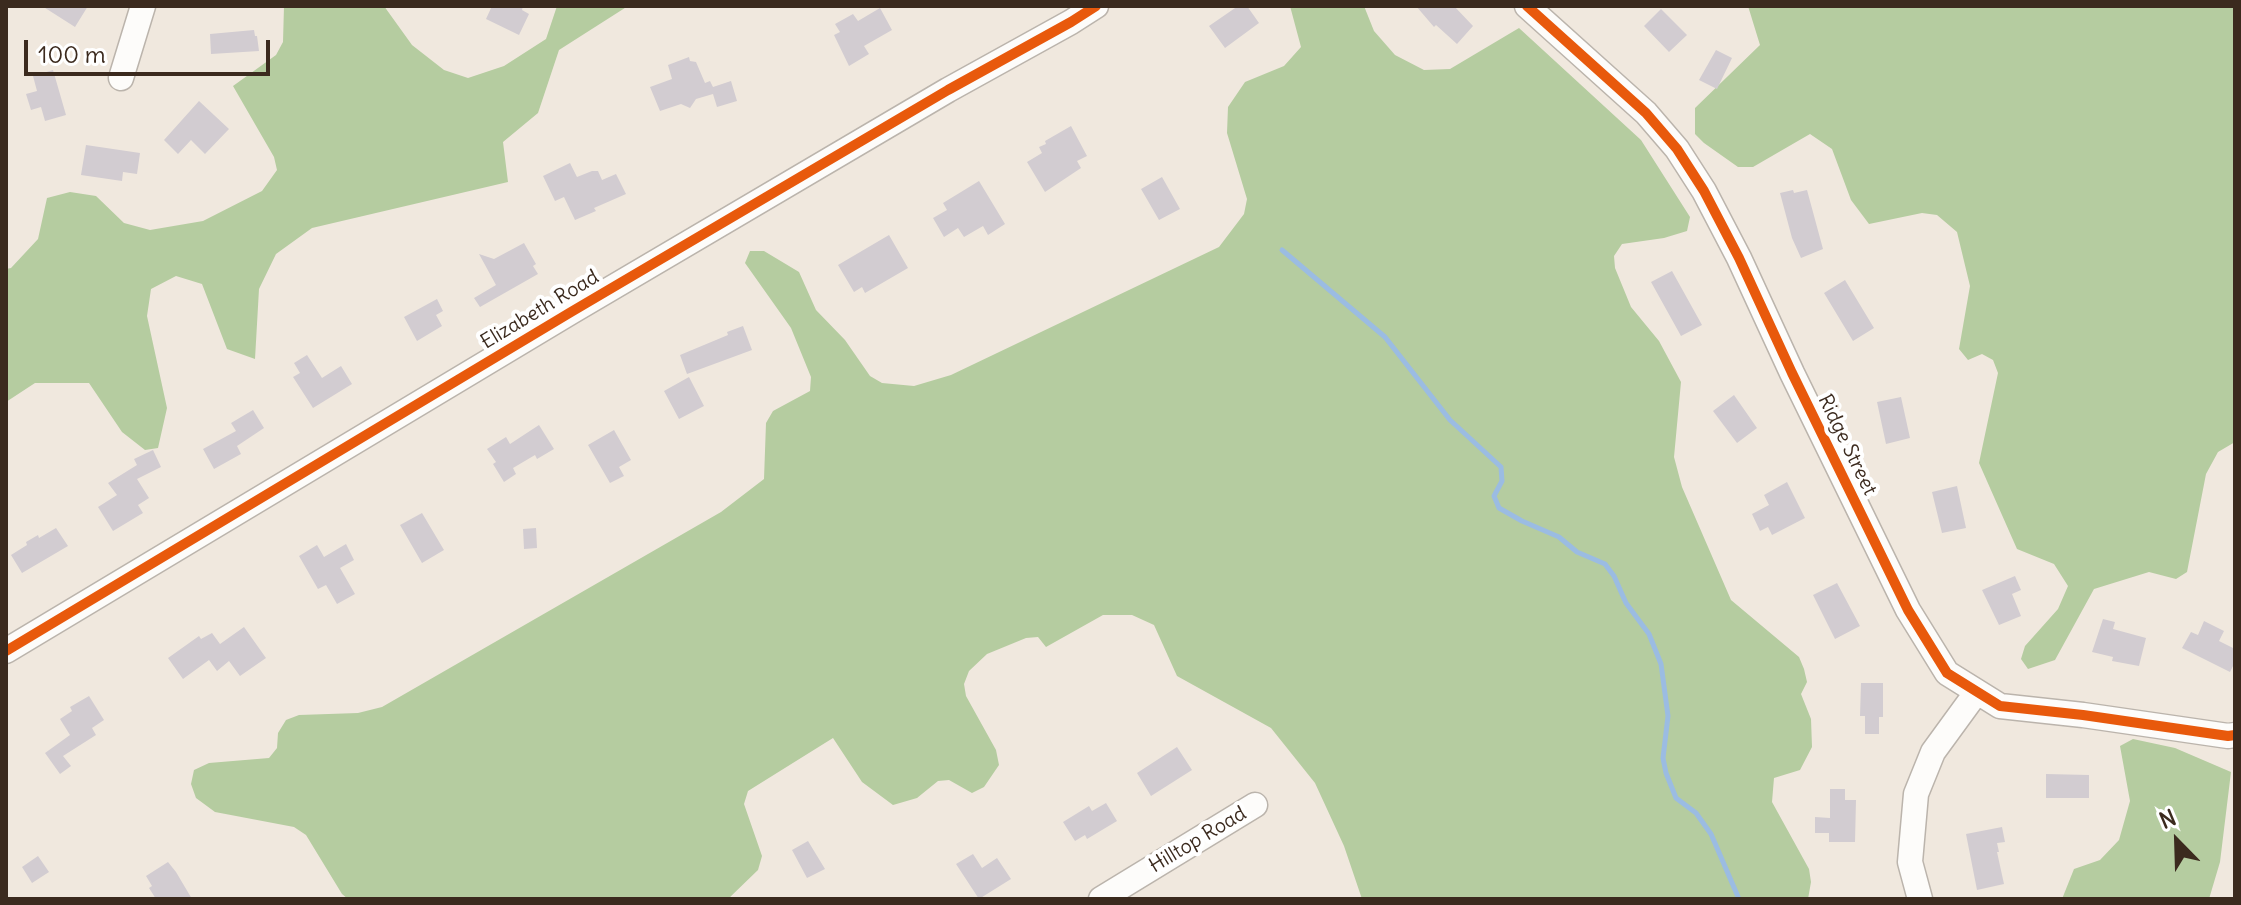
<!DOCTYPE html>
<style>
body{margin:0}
#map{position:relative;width:2241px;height:905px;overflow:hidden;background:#f0e8de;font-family:Delius,sans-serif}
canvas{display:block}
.frame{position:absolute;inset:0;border:8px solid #3b2a1e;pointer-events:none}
.north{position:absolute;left:2137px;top:801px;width:80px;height:80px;-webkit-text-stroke:6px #fff;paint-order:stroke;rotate:337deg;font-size:22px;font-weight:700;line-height:32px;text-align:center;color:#3b2a1e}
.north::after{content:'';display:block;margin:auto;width:28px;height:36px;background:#3b2a1e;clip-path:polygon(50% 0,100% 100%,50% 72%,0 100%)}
.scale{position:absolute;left:24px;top:40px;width:246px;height:36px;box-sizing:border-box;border:4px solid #3b2a1e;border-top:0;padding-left:10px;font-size:24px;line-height:28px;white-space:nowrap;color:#3b2a1e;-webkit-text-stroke:6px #fff;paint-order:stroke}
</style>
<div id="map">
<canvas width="2241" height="905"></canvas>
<div class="frame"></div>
<div class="north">N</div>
<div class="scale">100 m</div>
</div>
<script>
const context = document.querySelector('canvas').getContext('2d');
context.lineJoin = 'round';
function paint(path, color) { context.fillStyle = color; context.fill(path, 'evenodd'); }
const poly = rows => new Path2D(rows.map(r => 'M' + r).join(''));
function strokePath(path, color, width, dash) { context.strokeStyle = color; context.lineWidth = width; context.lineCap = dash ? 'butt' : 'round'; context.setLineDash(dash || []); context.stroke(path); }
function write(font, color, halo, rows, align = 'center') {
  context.font = font + ' Delius,sans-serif'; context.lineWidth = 8; context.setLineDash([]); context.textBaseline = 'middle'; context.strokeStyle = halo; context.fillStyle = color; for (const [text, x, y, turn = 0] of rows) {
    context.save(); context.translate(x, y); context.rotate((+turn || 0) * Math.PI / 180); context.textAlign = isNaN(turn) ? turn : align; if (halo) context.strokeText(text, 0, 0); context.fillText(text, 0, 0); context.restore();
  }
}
const forest = poly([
 [284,6,384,6,412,45,444,70,468,78,504,66,546,39,557,6,628,6,559,50,538,113,503,142,508,182,312,228,276,254,259,289,255,359,227,349,202,284,176,276,151,289,147,316,167,408,158,448,145,450,122,432,89,383,35,383,6,402,6,269,11,268,38,239,47,198,70,192,96,196,124,223,150,230,203,221,262,191,277,170,274,157,233,86,276,55,283,42],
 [1290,6,1364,6,1374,31,1395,55,1424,70,1450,69,1519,28,1641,140,1690,217,1687,231,1664,238,1622,244,1614,256,1615,268,1631,307,1659,341,1681,382,1674,457,1682,487,1731,600,1799,657,1804,669,1807,682,1801,694,1811,719,1812,747,1800,770,1774,778,1772,802,1809,869,1811,882,1808,899,1362,899,1344,846,1315,783,1271,728,1177,676,1154,625,1132,615,1103,615,1046,647,1038,637,1026,638,987,654,969,671,964,684,966,696,996,750,999,765,984,787,972,793,949,780,938,781,917,798,893,805,862,782,833,738,748,791,744,804,762,856,758,870,728,899,348,899,342,894,306,835,294,827,215,812,196,798,191,784,194,770,209,763,269,758,277,748,278,733,286,720,299,715,358,713,382,707,721,512,764,479,766,423,773,411,810,391,811,377,791,328,745,263,750,251,764,251,799,272,816,310,845,340,870,376,882,383,914,386,951,375,1219,247,1244,214,1247,199,1227,133,1228,107,1245,82,1284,66,1301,47],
 [1748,6,2235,6,2235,442,2218,452,2206,474,2187,572,2176,579,2149,572,2094,589,2055,660,2028,669,2021,659,2025,646,2058,609,2068,586,2054,564,2017,549,1979,463,1998,373,1993,360,1982,354,1968,360,1959,349,1970,286,1957,232,1937,215,1922,213,1869,224,1851,200,1832,149,1810,134,1753,167,1738,167,1704,143,1695,134,1695,108,1760,45],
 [2133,739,2175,748,2231,772,2220,862,2209,899,2062,899,2074,869,2100,860,2119,840,2130,801,2120,746]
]);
const stream = poly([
 [1282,250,1385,337,1450,420,1501,467,1502,481,1494,496,1499,508,1522,521,1559,537,1577,552,1605,564,1614,576,1626,603,1649,634,1661,664,1668,716,1663,758,1666,773,1676,798,1696,813,1711,834,1739,899]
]);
const building = poly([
 [42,6,88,6,75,27],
 [492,6,523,6,522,10,529,14,519,35,486,19],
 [1238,6,1247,6,1259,23,1225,48,1209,26],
 [1416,6,1454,6,1473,26,1457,44,1436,25,1434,27],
 [880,8,892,30,864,46,869,54,849,66,834,35,840,32,835,24,853,14,858,21],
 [1661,9,1687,35,1669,52,1644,26],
 [254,30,255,36,257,36,259,51,211,54,210,34],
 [1716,50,1732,58,1717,89,1699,80],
 [689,57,690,61,696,62,705,83,710,81,713,87,731,81,737,101,717,107,713,94,696,99,690,108,681,104,660,111,650,87,672,79,668,65],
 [53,70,66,115,45,121,41,107,31,110,26,94,37,91,33,76],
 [199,101,229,129,205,154,191,140,178,154,164,140],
 [1071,126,1087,156,1077,161,1081,168,1045,192,1027,162,1042,153,1039,147,1046,144,1045,141],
 [86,145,140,153,137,174,123,172,122,181,81,175],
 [570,163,577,177,592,171,598,171,602,180,616,174,626,194,594,208,596,211,575,220,564,197,555,201,543,176],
 [1162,177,1180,209,1159,220,1141,189],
 [979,181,1005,224,988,235,983,226,964,237,958,228,944,237,933,218,947,210,943,203],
 [1793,190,1794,193,1807,190,1823,249,1801,258,1792,238,1780,193],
 [889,235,908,268,865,293,862,287,854,292,838,265],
 [524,243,536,264,533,266,538,274,480,307,474,298,496,285,479,254,494,259],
 [1672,271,1702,325,1681,336,1651,282],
 [1845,280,1874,328,1853,341,1824,293],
 [437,299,443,311,436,315,442,326,417,341,404,317],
 [743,326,752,350,687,374,680,355,728,335,727,332],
 [307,355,322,378,341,366,352,384,313,408,293,377,300,373,294,363],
 [689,377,704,406,679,419,664,391],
 [1734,395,1757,428,1737,443,1713,411],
 [1901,397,1910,438,1886,444,1877,402],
 [253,410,264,428,237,446,241,454,214,469,203,449,236,431,231,423],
 [539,425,554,449,537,459,535,455,513,468,516,474,504,482,493,464,496,462,487,449,506,437,510,444],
 [614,430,631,460,619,467,624,476,610,483,588,445],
 [153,450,161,467,137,479,149,498,138,505,143,513,113,531,98,507,117,495,108,483,137,465,134,459],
 [1787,482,1805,518,1772,535,1768,527,1760,531,1752,514,1769,505,1764,495],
 [1957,486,1966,528,1942,533,1932,492],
 [422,513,444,550,422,563,400,525],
 [56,528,68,546,22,573,11,555,27,545,26,542,38,535,39,538],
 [536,528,537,548,524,549,523,529],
 [346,544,354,560,340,568,355,594,337,604,326,585,318,589,299,556,317,545,324,557],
 [2015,576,2021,590,2012,594,2021,616,1999,625,1982,590],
 [1837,583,1860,626,1835,639,1813,595],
 [2103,619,2115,622,2113,629,2146,638,2139,666,2112,661,2113,657,2092,652],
 [2204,621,2224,631,2219,641,2235,649,2235,662,2230,672,2182,648,2191,632,2198,635],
 [244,627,266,658,240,676,229,661,217,671,209,660,183,679,168,658,199,636,201,639,212,633,220,644],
 [1861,683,1883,683,1883,717,1879,717,1879,734,1865,734,1865,716,1860,716],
 [89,696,104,720,92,728,96,735,63,756,71,766,60,774,45,753,70,735,60,719,72,711,70,707],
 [1177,747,1192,770,1151,796,1137,773],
 [2046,774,2089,775,2089,798,2046,798],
 [1830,789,1845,789,1845,800,1856,800,1855,842,1829,842,1829,833,1815,833,1815,817,1830,818],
 [1106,803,1117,821,1087,839,1085,835,1075,841,1063,822,1089,806,1092,811],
 [2002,827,2005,842,1997,843,1999,852,1997,852,2004,884,1977,890,1966,834],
 [808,841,825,869,807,878,792,850],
 [973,854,982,868,997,858,1011,879,979,899,956,864],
 [38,856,49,872,32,883,22,867],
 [168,862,176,872,192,899,156,899,149,888,152,886,146,876]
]);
const minor = poly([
 [1527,6,1646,113,1677,149,1704,191,1739,258,1792,373,1908,610,1947,673,2000,706,2083,715,2228,736,2235,735],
 [121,78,143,6],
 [6,651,571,312,948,90,1071,22,1096,6],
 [1101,899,1255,805],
 [1920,899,1910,862,1916,794,1933,752,1976,693]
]);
const cycleway = poly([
 [1527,6,1646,113,1677,149,1704,191,1739,258,1792,373,1908,610,1947,673,2000,706,2083,715,2228,736,2235,735],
 [6,651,571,312,948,90,1071,22,1096,6]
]);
const streetNames = [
 ["Elizabeth Road",540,310,-31],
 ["Ridge Street",1847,445,64],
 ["Hilltop Road",1198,840,-31]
];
paint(forest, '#b5cca0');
strokePath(stream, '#9bbce2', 5);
paint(building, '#d2ccd1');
strokePath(minor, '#bbb4ac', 27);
strokePath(minor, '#fdfcfa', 24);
strokePath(cycleway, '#e8590c', 10);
write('20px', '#3b2a1e', '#fff', streetNames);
</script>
